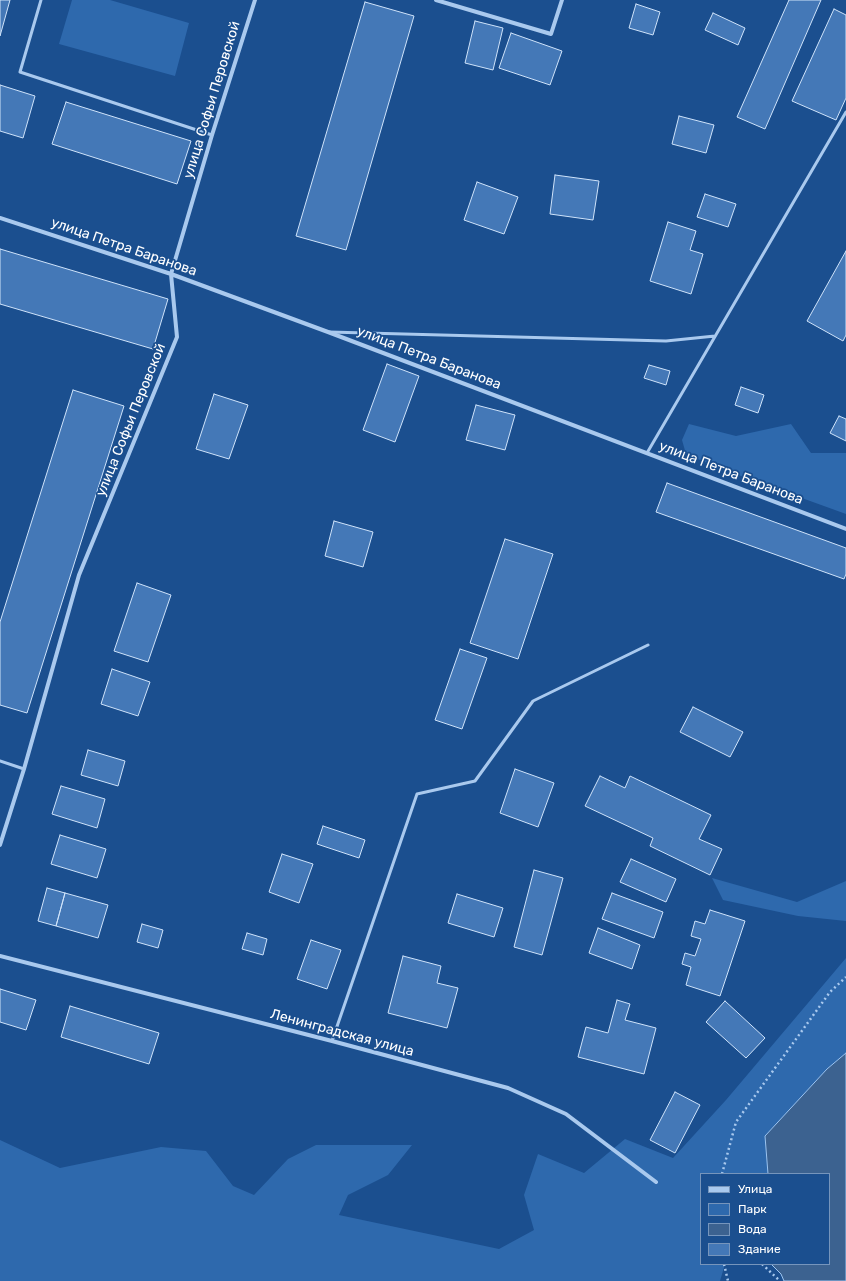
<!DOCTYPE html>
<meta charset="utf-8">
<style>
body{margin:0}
#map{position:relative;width:846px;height:1281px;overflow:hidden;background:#1b4f8f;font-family:Rubik,sans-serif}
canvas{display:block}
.legend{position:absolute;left:700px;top:1173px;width:130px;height:92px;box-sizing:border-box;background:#1b4f8f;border:1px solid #7695bc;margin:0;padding:5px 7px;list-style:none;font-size:12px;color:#fff}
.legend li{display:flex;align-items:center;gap:8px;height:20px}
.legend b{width:20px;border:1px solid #7695bc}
</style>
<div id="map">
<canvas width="846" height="1281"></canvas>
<ul class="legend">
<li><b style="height:5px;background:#a9c9ee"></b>Улица</li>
<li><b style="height:11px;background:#2e69ad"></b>Парк</li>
<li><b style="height:11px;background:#3c6290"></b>Вода</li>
<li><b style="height:11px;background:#4478b7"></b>Здание</li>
</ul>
</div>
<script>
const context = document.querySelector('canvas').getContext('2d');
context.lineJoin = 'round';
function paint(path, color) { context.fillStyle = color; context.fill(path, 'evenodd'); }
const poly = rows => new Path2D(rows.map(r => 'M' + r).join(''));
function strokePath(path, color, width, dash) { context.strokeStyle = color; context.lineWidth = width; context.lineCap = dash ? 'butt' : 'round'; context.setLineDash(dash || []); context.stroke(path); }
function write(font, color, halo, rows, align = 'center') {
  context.font = font + ' Rubik,sans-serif'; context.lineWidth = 3.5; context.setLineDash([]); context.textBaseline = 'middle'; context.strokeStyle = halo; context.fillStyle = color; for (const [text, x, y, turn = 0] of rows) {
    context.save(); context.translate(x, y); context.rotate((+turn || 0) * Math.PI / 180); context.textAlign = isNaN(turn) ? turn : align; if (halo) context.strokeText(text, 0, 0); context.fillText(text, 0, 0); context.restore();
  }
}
const green = poly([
 [72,0,110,0,189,23,175,76,59,44],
 [689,424,736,436,791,424,811,453,846,453,846,514,719,468,686,454,682,440],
 [712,878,797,902,846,881,846,921,798,916,723,900],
 [846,958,846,1053,827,1069,765,1136,768,1174,701,1174,701,1264,725,1264,720,1281,0,1281,0,1140,60,1168,161,1147,206,1151,233,1186,254,1195,288,1159,316,1145,412,1145,388,1175,348,1195,339,1215,499,1249,534,1230,524,1195,538,1154,584,1173,625,1139,673,1158,726,1100]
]);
const water = poly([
 [846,1053,846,1281,784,1281,781,1274,771,1264,829,1264,829,1174,768,1174,765,1136,827,1069,846,1053]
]);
const building = poly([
 [0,0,10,0,0,36,0,0],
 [789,0,821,0,765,129,737,117,789,0],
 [365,2,414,16,346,250,296,236,365,2],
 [636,4,660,12,653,35,629,28,636,4],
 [834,9,846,15,846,98,836,120,792,101,834,9],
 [713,13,745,28,738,45,705,30,713,13],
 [475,21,503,28,493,70,465,63,475,21],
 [511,33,562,51,550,85,499,68,511,33],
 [0,85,35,96,23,138,0,131,0,85],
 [66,102,191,141,177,184,52,144,66,102],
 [679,116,714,125,706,153,672,144,679,116],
 [555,175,599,181,593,220,550,214,555,175],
 [477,182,518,197,504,234,464,220,477,182],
 [705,194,736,204,728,227,697,217,705,194],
 [668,222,696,231,690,250,703,254,691,294,650,281,668,222],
 [0,249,168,299,153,349,0,304,0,249],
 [846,251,846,335,843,341,807,321,846,251],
 [387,364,419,376,395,442,363,430,387,364],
 [649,365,670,371,666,385,644,378,649,365],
 [741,387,764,395,758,413,735,405,741,387],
 [73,390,124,406,27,713,0,705,0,622,73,390],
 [214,394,248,405,229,459,196,449,214,394],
 [476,405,515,415,505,450,466,440,476,405],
 [839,416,846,419,846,441,830,433,839,416],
 [667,483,846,548,846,574,844,579,656,512,667,483],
 [334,521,373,532,363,567,325,556,334,521],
 [505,539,553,554,518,659,470,643,505,539],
 [137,583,171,595,148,662,114,651,137,583],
 [460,649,487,658,462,729,435,720,460,649],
 [112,669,150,682,138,716,101,704,112,669],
 [693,707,743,732,730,757,680,732,693,707],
 [88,750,125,761,118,786,81,775,88,750],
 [515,769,554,783,538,827,500,813,515,769],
 [600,776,625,788,630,776,711,815,699,839,722,849,710,875,650,846,653,838,585,806,600,776],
 [61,786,105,799,97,828,52,814,61,786],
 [323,826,365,840,359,858,317,844,323,826],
 [60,835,106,849,97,878,51,864,60,835],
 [282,854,313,864,299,903,269,892,282,854],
 [631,859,676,879,666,902,620,882,631,859],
 [534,870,563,878,542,955,514,947,534,870],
 [47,888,65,893,56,926,38,921,47,888],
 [65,893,108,905,98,938,56,926,65,893],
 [612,893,663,912,654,938,602,919,612,893],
 [457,894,503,908,494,937,448,923,457,894],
 [710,910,745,921,720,996,686,985,691,967,682,964,685,953,695,956,701,939,691,936,695,921,705,924,710,910],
 [142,924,163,930,158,948,137,942,142,924],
 [598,928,640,945,632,969,589,953,598,928],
 [247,933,267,939,263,955,242,949,247,933],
 [311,940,341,950,327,989,297,979,311,940],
 [403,956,441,966,437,983,458,988,447,1028,388,1013,403,956],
 [0,989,36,1000,26,1030,0,1022,0,989],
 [617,1000,630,1004,625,1020,656,1028,644,1074,578,1057,586,1027,608,1033,617,1000],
 [725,1001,765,1038,746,1058,706,1022,725,1001],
 [70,1006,159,1033,149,1064,61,1037,70,1006],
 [675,1092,700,1105,675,1153,650,1140,675,1092]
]);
const path = poly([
 [722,1174,736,1122,830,992,846,977],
 [724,1264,728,1281],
 [762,1264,780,1281]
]);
const service = poly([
 [41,0,20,72,212,135],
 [329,332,666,341,715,336],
 [647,453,846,112],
 [0,761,24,769],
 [332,1041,417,794,475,781,533,701,648,645]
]);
const minor = poly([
 [436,0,551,34,562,0],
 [0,218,171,274,328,332,846,529],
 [0,845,24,769,79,575,177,337,171,274,212,135,255,0],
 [0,956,332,1041,508,1088,566,1114,656,1182]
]);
const streetNames = [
 ["улица Софьи Перовской",212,100,-73],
 ["улица Петра Баранова",124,247,19],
 ["улица Петра Баранова",429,358,21],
 ["улица Софьи Перовской",131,420,-68],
 ["улица Петра Баранова",731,473,21],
 ["Ленинградская улица",342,1033,15]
];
paint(green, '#2e69ad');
paint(water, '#3c6290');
strokePath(water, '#9cc4f0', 1);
paint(building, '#4478b7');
strokePath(building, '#cfe3fa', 1);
strokePath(path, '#a9c9ee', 2.5, [2, 3]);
strokePath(service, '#a9c9ee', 3);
strokePath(minor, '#a9c9ee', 4);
write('14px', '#fff', '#1b4f8f', streetNames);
</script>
